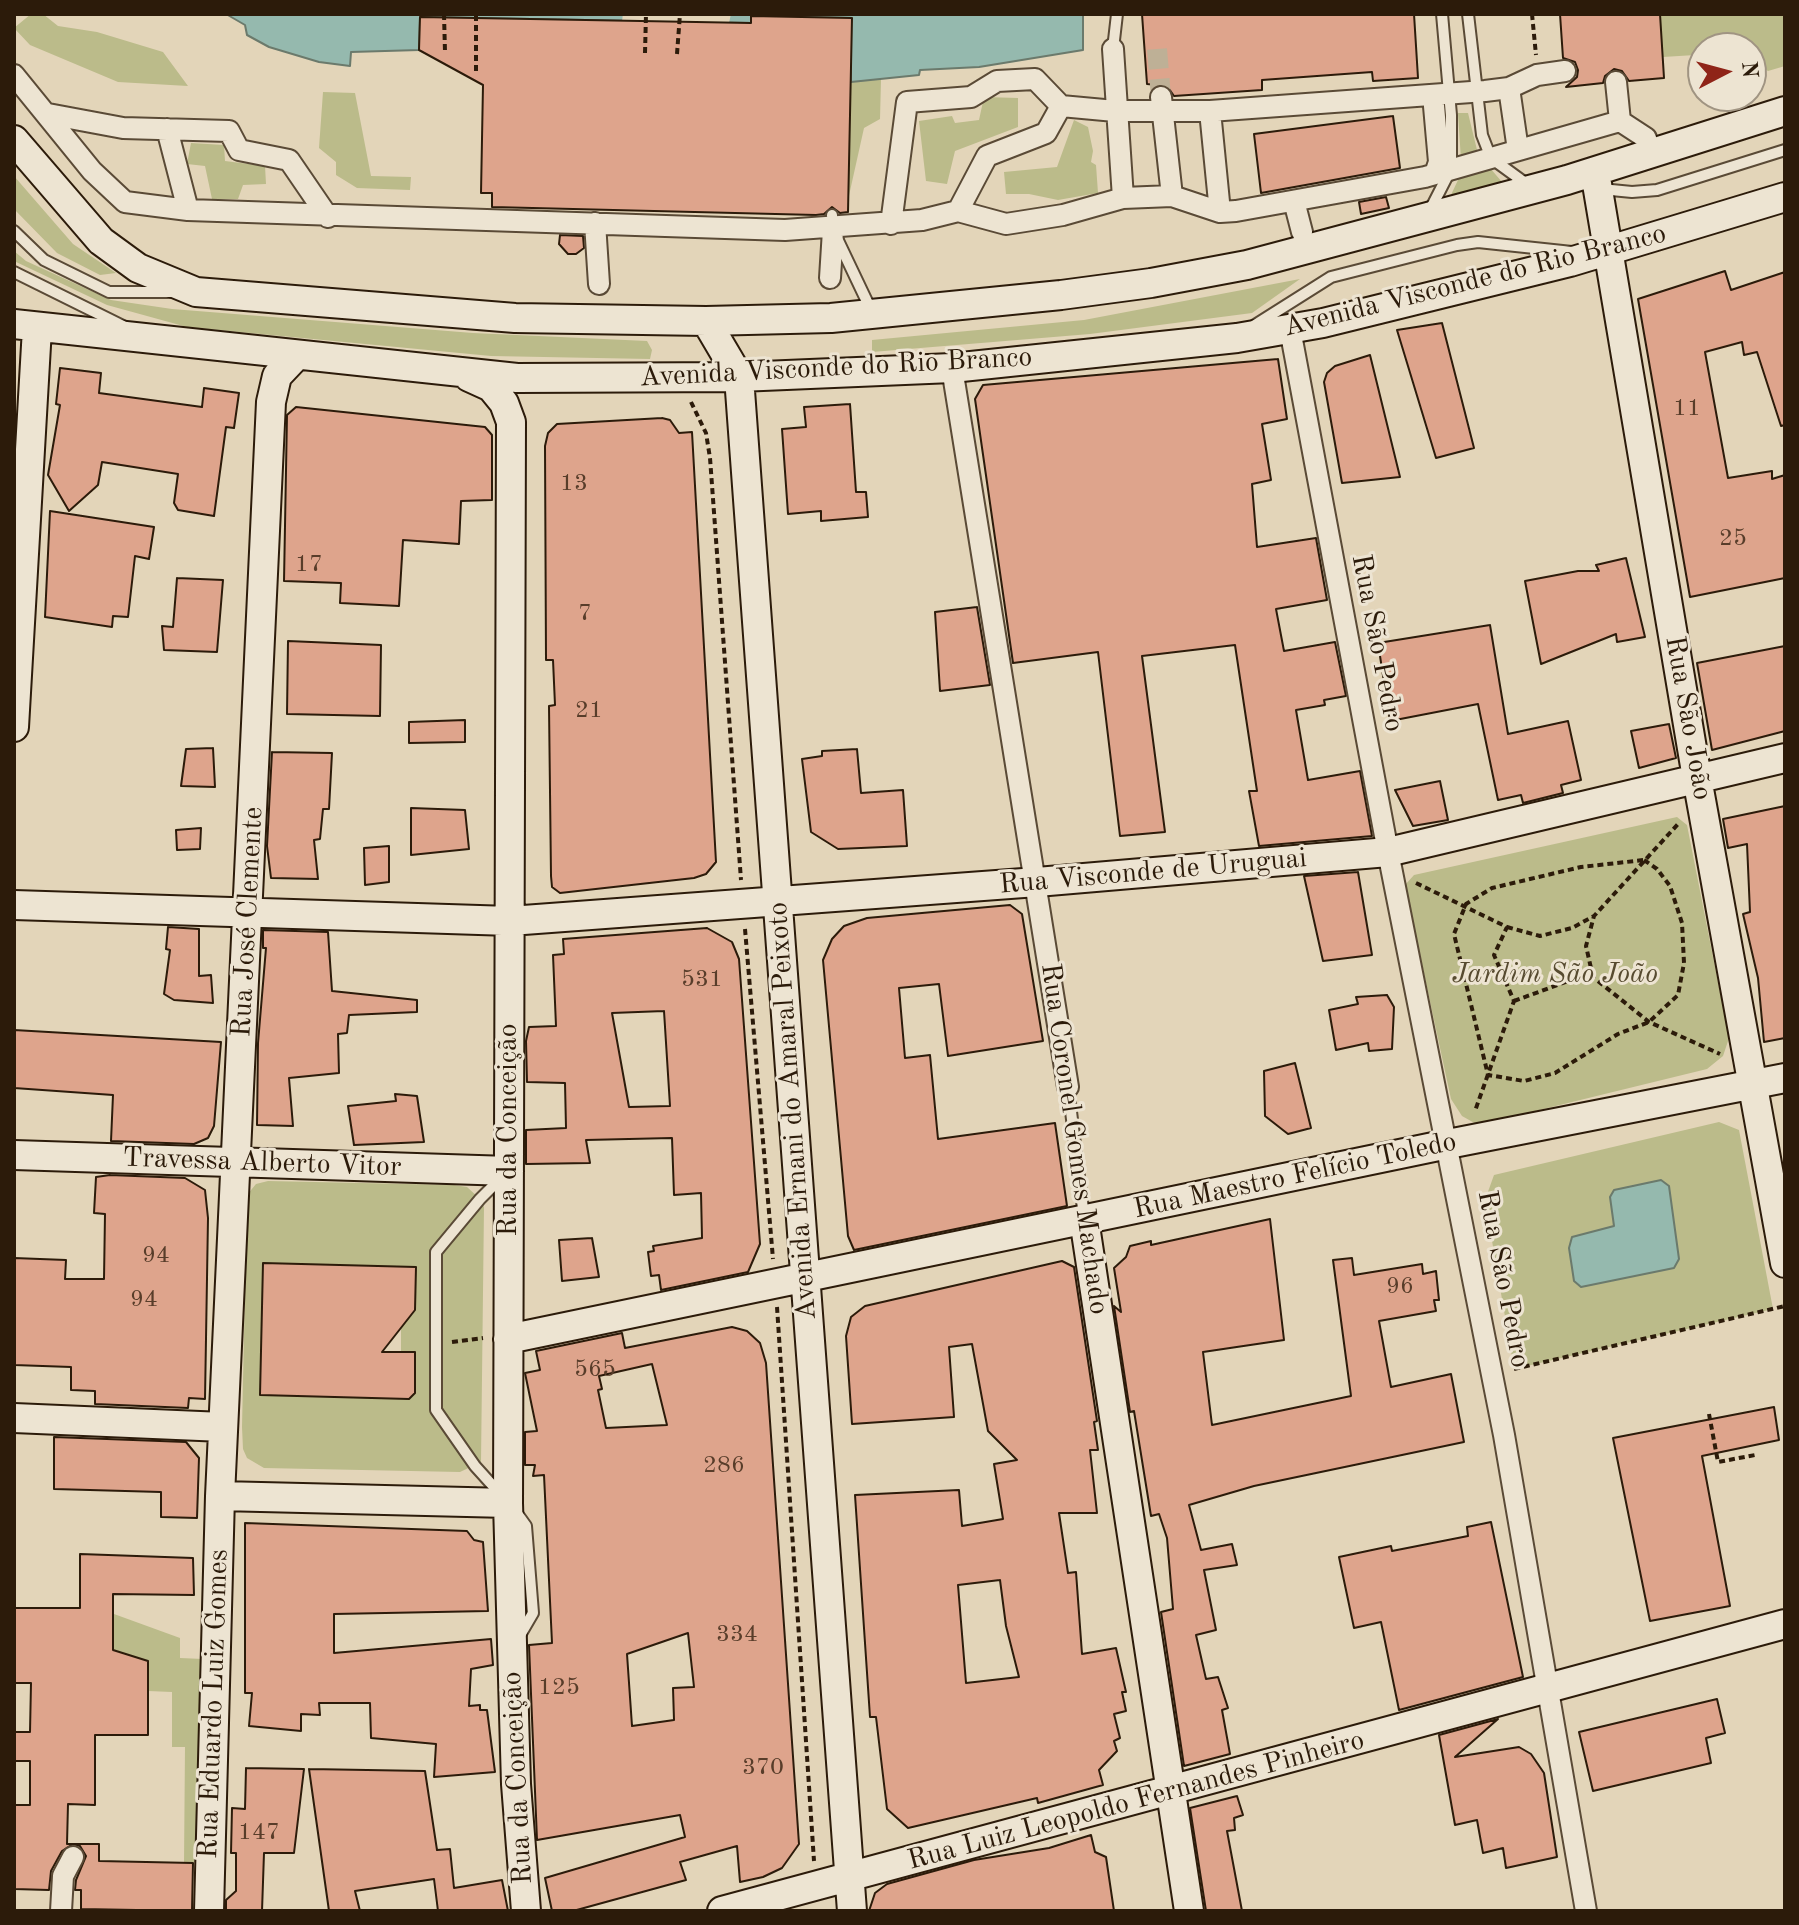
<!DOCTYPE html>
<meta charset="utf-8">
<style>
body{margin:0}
#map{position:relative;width:1799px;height:1925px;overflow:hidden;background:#e3d5b9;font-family:"Old Standard TT",serif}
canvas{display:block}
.frame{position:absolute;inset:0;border:16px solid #2c1b0a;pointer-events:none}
.north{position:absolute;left:1687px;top:32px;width:80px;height:80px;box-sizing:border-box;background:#ede4d2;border:2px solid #a09482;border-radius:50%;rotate:84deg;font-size:22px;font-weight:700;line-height:32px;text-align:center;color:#2c1b0a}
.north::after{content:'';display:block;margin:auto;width:28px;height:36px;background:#8f2418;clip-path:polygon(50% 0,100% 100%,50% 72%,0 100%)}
</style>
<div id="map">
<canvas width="1799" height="1925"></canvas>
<div class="frame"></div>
<div class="north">N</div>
</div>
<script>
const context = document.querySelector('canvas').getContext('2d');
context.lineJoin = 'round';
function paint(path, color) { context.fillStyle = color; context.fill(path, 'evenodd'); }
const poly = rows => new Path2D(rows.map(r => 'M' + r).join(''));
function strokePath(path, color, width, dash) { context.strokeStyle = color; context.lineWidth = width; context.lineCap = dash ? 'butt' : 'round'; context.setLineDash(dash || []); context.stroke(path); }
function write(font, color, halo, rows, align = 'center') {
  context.font = font + ' "Old Standard TT",serif'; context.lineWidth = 6; context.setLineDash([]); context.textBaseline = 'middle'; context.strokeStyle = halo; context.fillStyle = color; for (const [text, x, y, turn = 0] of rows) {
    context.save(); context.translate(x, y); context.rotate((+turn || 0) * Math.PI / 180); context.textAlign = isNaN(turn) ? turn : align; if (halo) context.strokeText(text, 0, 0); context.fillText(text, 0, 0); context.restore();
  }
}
const green = poly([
 [31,14,43,14,58,26,97,32,163,52,188,86,118,82,30,45,14,28],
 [1660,14,1785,14,1785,66,1768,71,1751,60,1751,48,1732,48,1715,37,1695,55,1663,57],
 [881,79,880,119,864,128,848,200,851,82],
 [323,92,355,93,371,176,411,177,410,190,357,188,336,175,336,162,319,148],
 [984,97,1018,98,1018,127,955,151,947,184,926,181,919,121,952,116,955,123,979,120],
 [1458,113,1468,113,1478,154,1502,182,1450,197,1458,180,1461,160],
 [1074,120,1088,127,1093,151,1091,162,1096,165,1098,193,1058,200,1029,194,1006,194,1004,172,1057,167],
 [191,143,224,145,225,161,265,166,266,184,243,185,238,199,212,199,205,166,187,164],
 [14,176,73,244,116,273,100,275,57,253,14,209],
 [14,251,26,261,111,300,172,309,473,333,647,341,652,350,650,359,491,356,187,327,107,305,14,261],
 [1300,279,1252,313,1090,334,872,352,872,340,1084,320],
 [1677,817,1687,825,1729,1038,1723,1056,1707,1069,1478,1125,1462,1116,1451,1099,1405,885,1414,875],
 [1719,1122,1739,1130,1773,1309,1514,1369,1485,1200,1494,1175],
 [268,1181,454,1185,467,1187,480,1199,484,1207,481,1462,460,1472,264,1468,247,1458,243,1449,242,1427,247,1195,256,1184],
 [263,1264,411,1267,416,1272,415,1310,412,1315,401,1314,401,1352,412,1352,415,1356,415,1393,408,1399,260,1395],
 [114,1614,180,1638,180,1658,203,1659,195,1862,184,1863,185,1747,172,1747,172,1692,148,1691,113,1650]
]);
const water = poly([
 [226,14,1083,14,1083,50,979,67,920,70,919,75,851,82,851,18,751,16,751,23,420,17,419,50,351,52,350,66,319,62,269,47,247,35,245,25,226,14],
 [1661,1180,1669,1186,1679,1259,1674,1268,1581,1287,1574,1281,1569,1248,1572,1237,1614,1226,1610,1197,1614,1190,1661,1180]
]);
const pier = poly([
 [623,14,731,14,729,23,622,21]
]);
const building = poly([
 [1142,14,1414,14,1418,78,1373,81,1372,72,1262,80,1262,90,1174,96,1167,86,1147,84,1142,14],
 [1560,14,1660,14,1664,78,1629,81,1622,71,1614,69,1605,76,1603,83,1566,87,1577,77,1578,70,1575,62,1563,58,1560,14],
 [751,16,852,18,848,212,840,213,832,207,824,214,816,215,492,207,492,193,481,193,483,85,419,50,420,17,751,23,751,16],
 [1393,116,1400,168,1261,193,1254,134,1393,116],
 [1386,197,1389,208,1361,214,1359,202,1386,197],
 [560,235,583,236,584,248,576,254,568,254,559,244,560,235],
 [1725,271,1731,290,1785,272,1785,425,1781,426,1757,352,1744,355,1742,342,1705,352,1728,478,1772,471,1772,479,1785,475,1785,578,1690,597,1638,299,1725,271],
 [1442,323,1474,448,1436,458,1397,330,1442,323],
 [1370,355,1400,477,1342,483,1324,382,1327,373,1335,366,1370,355],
 [1278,359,1287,419,1262,424,1271,480,1252,484,1257,547,1316,538,1327,600,1276,609,1284,651,1335,642,1346,696,1324,700,1325,705,1296,710,1308,780,1360,771,1372,836,1259,846,1249,791,1257,791,1235,645,1142,656,1165,832,1120,836,1098,652,1013,663,975,399,983,385,1278,359],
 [60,368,101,373,99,393,202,407,204,388,239,393,234,428,226,427,214,516,178,510,174,503,178,474,102,462,98,485,69,511,48,475,60,405,56,404,60,368],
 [850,404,856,492,866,492,868,517,821,521,821,511,788,514,782,429,806,427,804,407,850,404],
 [296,407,485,427,492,435,492,500,461,501,459,544,403,540,399,606,340,603,341,583,284,581,287,415,296,407],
 [662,418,670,420,679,433,692,432,716,862,706,874,694,878,560,893,552,887,551,876,549,706,555,705,553,660,546,660,545,446,548,433,557,424,662,418],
 [50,511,154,527,149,559,135,556,128,617,113,616,112,627,45,617,50,511],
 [1626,558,1645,637,1617,642,1616,634,1541,664,1525,581,1578,571,1599,571,1596,565,1626,558],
 [177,578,223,580,217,652,164,650,162,626,173,627,177,578],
 [977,607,990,685,940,691,935,612,977,607],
 [1490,625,1508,734,1568,721,1581,780,1561,785,1563,793,1523,803,1521,795,1498,800,1478,704,1390,721,1378,643,1490,625],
 [288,641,381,645,380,716,287,714,288,641],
 [1785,646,1785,731,1712,750,1697,663,1785,646],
 [465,720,465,742,409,743,409,722,465,720],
 [1669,724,1676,758,1639,768,1631,731,1669,724],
 [213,748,215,787,181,786,186,749,213,748],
 [857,749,861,793,903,790,907,846,838,849,811,832,802,759,822,756,822,751,857,749],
 [272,752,332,753,329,809,323,809,320,839,314,840,318,879,271,878,267,846,272,752],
 [1440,781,1448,820,1413,826,1395,790,1440,781],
 [1785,806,1785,1038,1764,1042,1758,978,1743,914,1750,912,1747,844,1728,848,1723,819,1785,806],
 [411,808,465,810,469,849,411,855,411,808],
 [201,828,200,849,177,850,176,830,201,828],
 [389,846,389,882,365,885,364,848,389,846],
 [1358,872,1372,955,1323,961,1304,876,1358,872],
 [1010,905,1022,914,1043,1041,948,1056,939,984,899,988,905,1058,930,1055,938,1139,1055,1123,1067,1206,854,1250,848,1236,823,960,832,939,844,926,867,918,1010,905],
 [168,927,199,929,199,976,211,975,213,1003,174,1000,164,994,170,950,166,949,168,927],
 [707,928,732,942,739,959,760,1244,748,1272,661,1290,659,1275,651,1276,648,1252,654,1251,653,1246,702,1238,701,1193,674,1195,672,1138,586,1140,590,1163,526,1164,526,1130,566,1128,565,1083,527,1082,526,1041,529,1027,556,1026,553,955,564,954,563,939,707,928],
 [664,1011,670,1106,629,1107,612,1013,664,1011],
 [263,930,328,932,332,991,417,1000,417,1012,349,1015,347,1033,338,1034,339,1073,289,1078,293,1126,257,1125,258,1043,266,948,263,948,263,930],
 [1387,995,1394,1007,1392,1049,1369,1051,1368,1043,1336,1050,1329,1010,1358,1004,1356,997,1387,995],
 [14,1030,221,1042,214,1126,208,1138,194,1144,111,1141,113,1095,14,1088,14,1030],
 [1295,1063,1311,1128,1288,1134,1265,1116,1264,1071,1295,1063],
 [395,1094,417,1096,424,1142,354,1145,348,1106,396,1101,395,1094],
 [110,1175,185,1178,205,1190,208,1218,205,1399,189,1398,188,1408,95,1404,95,1391,71,1390,71,1367,14,1365,14,1258,66,1260,65,1279,104,1279,105,1214,94,1213,96,1177,110,1175],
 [1270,1219,1284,1340,1203,1352,1212,1425,1351,1396,1333,1260,1352,1258,1354,1275,1422,1264,1423,1274,1436,1271,1439,1300,1434,1300,1436,1311,1379,1321,1391,1387,1451,1374,1464,1442,1254,1486,1189,1505,1201,1550,1232,1544,1237,1565,1204,1570,1216,1630,1196,1635,1206,1679,1218,1677,1228,1708,1222,1710,1230,1754,1184,1766,1161,1612,1173,1609,1167,1538,1159,1514,1151,1516,1134,1411,1130,1412,1114,1306,1121,1312,1114,1268,1126,1257,1130,1246,1151,1241,1151,1245,1270,1219],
 [592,1238,599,1277,562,1281,559,1240,592,1238],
 [1062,1261,1074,1267,1097,1421,1094,1422,1098,1450,1090,1450,1097,1513,1059,1513,1068,1573,1076,1572,1082,1654,1116,1648,1126,1692,1122,1692,1126,1711,1114,1714,1120,1738,1114,1741,1117,1751,1099,1770,1103,1785,1038,1803,1037,1798,908,1828,887,1809,876,1717,870,1717,855,1495,959,1490,962,1526,1003,1519,994,1464,1017,1460,988,1431,972,1344,949,1347,954,1417,852,1424,846,1336,851,1317,865,1306,1062,1261],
 [1000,1580,1006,1626,1019,1677,966,1683,958,1585,1000,1580],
 [263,1263,416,1267,415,1310,382,1352,415,1352,415,1393,409,1399,260,1395,263,1263],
 [732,1327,747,1331,760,1343,766,1363,799,1844,782,1868,763,1877,740,1882,737,1846,680,1862,686,1880,573,1911,552,1911,545,1878,685,1837,680,1815,537,1840,529,1645,552,1643,544,1475,533,1476,535,1465,525,1465,525,1432,537,1431,525,1373,540,1370,536,1351,622,1333,625,1348,732,1327],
 [652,1364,667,1425,606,1428,598,1390,602,1389,599,1376,652,1364],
 [688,1633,694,1687,673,1688,674,1720,632,1726,627,1654,688,1633],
 [1774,1407,1779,1440,1702,1456,1730,1606,1650,1621,1613,1438,1774,1407],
 [54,1437,186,1442,199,1458,197,1518,161,1517,161,1492,54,1489,54,1437],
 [1491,1522,1523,1677,1399,1710,1381,1622,1354,1628,1339,1557,1391,1546,1392,1551,1468,1536,1467,1527,1491,1522],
 [245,1523,467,1531,474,1540,483,1542,488,1611,334,1614,334,1653,491,1639,493,1665,471,1669,469,1706,480,1705,480,1710,487,1710,495,1772,434,1777,436,1744,371,1738,370,1703,319,1703,320,1715,301,1714,301,1731,249,1726,252,1693,245,1693,245,1523],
 [80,1554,193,1558,194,1595,113,1594,113,1650,148,1661,148,1735,95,1735,95,1805,68,1804,67,1844,99,1844,99,1861,193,1863,192,1911,81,1909,81,1890,75,1890,76,1880,86,1856,80,1846,73,1844,62,1851,51,1871,49,1890,14,1889,14,1805,30,1805,30,1761,14,1761,14,1732,30,1732,31,1683,14,1683,14,1608,80,1608,80,1554],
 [1717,1699,1725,1733,1706,1738,1711,1763,1593,1791,1579,1732,1717,1699],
 [1498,1719,1455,1757,1519,1747,1531,1754,1544,1773,1557,1857,1506,1868,1503,1848,1483,1853,1477,1820,1455,1825,1439,1735,1498,1719],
 [246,1768,304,1769,294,1853,264,1853,262,1911,226,1911,226,1900,236,1891,236,1853,231,1853,232,1808,245,1809,246,1768],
 [309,1769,425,1771,437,1850,450,1849,454,1888,502,1880,508,1911,438,1911,434,1879,355,1891,360,1911,329,1911,309,1769],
 [1237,1796,1243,1815,1234,1818,1235,1830,1227,1831,1242,1911,1206,1911,1190,1808,1237,1796],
 [1091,1835,1095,1852,1106,1857,1114,1911,869,1911,875,1893,887,1884,974,1860,1049,1848,1091,1835]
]);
const streetTunnel = poly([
 [1157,49,1161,97]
]);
const path = poly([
 [444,14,445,52],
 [1532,14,1536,55],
 [645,53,646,14],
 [677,54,680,14],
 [476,71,476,14],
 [691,402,706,433,710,458,741,880],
 [1644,860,1657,869,1670,886,1682,923,1684,963,1678,995,1649,1022,1618,1034,1555,1073,1524,1081,1488,1075,1454,934,1466,904,1492,888,1581,867,1644,860],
 [1416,883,1507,927,1494,955,1514,1001,1475,1111],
 [1507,927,1540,936,1572,928,1594,916,1678,824],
 [745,929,773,1259],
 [1593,977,1586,946,1594,916],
 [1514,1001,1582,976,1593,977,1649,1022,1720,1054],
 [777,1307,814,1861],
 [452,1342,483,1338],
 [1514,1369,1785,1306],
 [1709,1414,1718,1462,1755,1455]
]);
const lane = poly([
 [1468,14,1482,135,1491,158,1528,185],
 [1113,49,1117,14],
 [1601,189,1632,192,1657,190,1785,150],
 [1430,210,1451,169,1451,115,1442,14],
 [832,215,833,230,872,312],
 [14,231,44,260,109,292,174,292],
 [14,272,123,326],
 [1255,325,1331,277,1457,245,1478,242,1572,252],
 [1068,1087,1084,1217],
 [502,1177,480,1199,436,1252,436,1410,475,1466,503,1497],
 [516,1512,526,1526,533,1613,519,1637]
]);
const street = poly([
 [1113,49,1123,198],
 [14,75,92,171,125,202,188,210],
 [1616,82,1620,121],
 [1509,88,1518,150],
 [1433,95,1439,162,1435,174],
 [1161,97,1172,196],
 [1210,111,1220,212],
 [48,114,123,128,229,131,239,150,289,160,328,217],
 [1620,121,1646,138],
 [167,129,188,210,785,230,922,220,958,211,1006,224,1063,215,1123,198,1172,196,1220,212,1236,211,1425,177,1620,121],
 [1294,201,1302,232],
 [958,211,987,156,1046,133,1061,106,1115,111,1210,111,1485,91,1509,88,1537,75,1565,71],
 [595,223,599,284],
 [891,224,907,102,971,97,997,81,1035,79,1061,106],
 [830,278,833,230],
 [1290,329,1388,852,1504,1435,1586,1911],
 [952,368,1068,1087],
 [61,1911,63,1876,73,1857]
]);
const secondary = poly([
 [14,140,101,241,138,268,196,292,515,318,706,321,831,318,1061,295,1151,283,1247,265,1567,180,1785,111],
 [1595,172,1697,778,1785,1263],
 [706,321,739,377,852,1911],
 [14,324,517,378,739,377,952,368,1237,338,1323,323,1570,262,1785,197],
 [469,377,491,387,504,403,511,422,508,1503,516,1784,526,1911],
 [14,727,37,328],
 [14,905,510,921,1037,882,1388,852,1785,758],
 [14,1155,509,1171],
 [1084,1219,1189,1911],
 [508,1339,1448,1144,1785,1078],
 [14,1418,223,1427],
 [220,1496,508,1503],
 [209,1911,220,1496,271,402,277,376,296,356],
 [722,1911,1785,1624]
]);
const numberNames = [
 ["11",1687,409],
 ["13",574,484],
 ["25",1733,539],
 ["17",309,565],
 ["7",585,614],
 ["21",589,711],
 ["531",702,980],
 ["94",156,1256],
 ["96",1400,1287],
 ["94",144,1300],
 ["565",595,1370],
 ["286",724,1466],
 ["334",737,1635],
 ["125",559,1688],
 ["370",763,1768],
 ["147",259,1833]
];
const streetNames = [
 ["Avenida Visconde do Rio Branco",1475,281,-14],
 ["Avenida Visconde do Rio Branco",836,368,-3],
 ["Rua São Pedro",1377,643,79],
 ["Rua São João",1688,718,80],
 ["Rua Visconde de Uruguai",1153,872,-5],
 ["Rua José Clemente",248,922,-87],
 ["Avenida Ernani do Amaral Peixoto",793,1111,-94],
 ["Rua da Conceição",509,1130,-90],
 ["Rua Coronel Gomes Machado",1074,1139,82],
 ["Travessa Alberto Vitor",262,1163,2],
 ["Rua Maestro Felício Toledo",1295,1176,-12],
 ["Rua São Pedro",1503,1279,79],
 ["Rua Eduardo Luiz Gomes",214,1704,-88],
 ["Rua da Conceição",518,1778,-93],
 ["Rua Luiz Leopoldo Fernandes Pinheiro",1136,1801,-15]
];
const parkNames = [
 ["Jardim São João",1555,975]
];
paint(green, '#bbbb8a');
paint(water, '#95b9ae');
strokePath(water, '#6b7a6c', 2);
paint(pier, '#e3d5b9');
paint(building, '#dea48c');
strokePath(building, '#2c1b0a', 2);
strokePath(streetTunnel, '#beb096', 20, [20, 10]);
strokePath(lane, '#5a4a36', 14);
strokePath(street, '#5a4a36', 24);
strokePath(secondary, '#2c1b0a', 32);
strokePath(path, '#2c1b0a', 4, [6, 4]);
strokePath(lane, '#ede4d2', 10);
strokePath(street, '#ede4d2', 20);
strokePath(secondary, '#ede4d2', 28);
write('24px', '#583d2a', null, numberNames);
write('28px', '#2c1b0a', '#ede4d2', streetNames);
write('italic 28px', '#574b30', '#ede4d2', parkNames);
</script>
